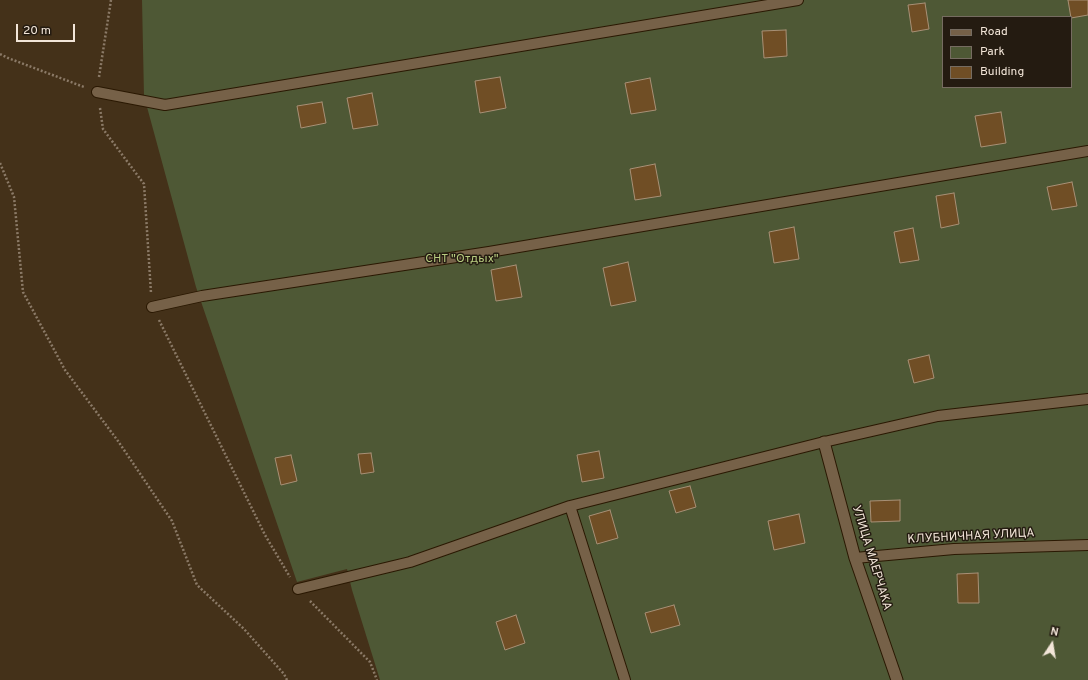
<!DOCTYPE html>
<meta charset="utf-8">
<style>
body{margin:0}
#map{position:relative;width:1088px;height:680px;overflow:hidden;background:#443119;font-family:Overpass,sans-serif}
canvas{display:block}
.legend{position:absolute;left:942px;top:16px;width:130px;height:72px;box-sizing:border-box;background:#241b11;border:1px solid #766c61;margin:0;padding:5px 7px;list-style:none;font-size:12px;color:#f2e5d8}
.legend li{display:flex;align-items:center;gap:8px;height:20px}
.legend b{width:20px;border:1px solid #766c61}
.north{position:absolute;left:1032px;top:624px;width:40px;height:40px;-webkit-text-stroke:3px #241b11;paint-order:stroke;rotate:12deg;font-size:11px;font-weight:700;line-height:16px;text-align:center;color:#f2e5d8}
.north::after{content:'';display:block;margin:auto;width:14px;height:18px;background:#f2e5d8;clip-path:polygon(50% 0,100% 100%,50% 72%,0 100%)}
.scale{position:absolute;left:16px;top:24px;width:59px;height:18px;box-sizing:border-box;border:2px solid #f2e5d8;border-top:0;padding-left:5px;font-size:12px;line-height:14px;white-space:nowrap;color:#f2e5d8;-webkit-text-stroke:3px #241b11;paint-order:stroke}
</style>
<div id="map">
<canvas width="1088" height="680"></canvas>
<ul class="legend">
<li><b style="height:5px;background:#766148"></b>Road</li>
<li><b style="height:11px;background:#4e5835"></b>Park</li>
<li><b style="height:11px;background:#704e25"></b>Building</li>
</ul>
<div class="north">N</div>
<div class="scale">20 m</div>
</div>
<script>
const context = document.querySelector('canvas').getContext('2d');
context.lineJoin = 'round';
function paint(path, color) { context.fillStyle = color; context.fill(path, 'evenodd'); }
const poly = rows => new Path2D(rows.map(r => 'M' + r).join(''));
function strokePath(path, color, width, dash) { context.strokeStyle = color; context.lineWidth = width; context.lineCap = dash ? 'butt' : 'round'; context.setLineDash(dash || []); context.stroke(path); }
function write(font, color, halo, rows, align = 'center') {
  context.font = font + ' Overpass,sans-serif'; context.lineWidth = 3; context.setLineDash([]); context.textBaseline = 'middle'; context.strokeStyle = halo; context.fillStyle = color; for (const [text, x, y, turn = 0] of rows) {
    context.save(); context.translate(x, y); context.rotate((+turn || 0) * Math.PI / 180); context.textAlign = isNaN(turn) ? turn : align; if (halo) context.strokeText(text, 0, 0); context.fillText(text, 0, 0); context.restore();
  }
}
const green = poly([
 [142,0,1088,0,1088,680,380,680,352,590,347,569,297,582,196,287,144,96],
 [943,17,1071,17,1071,87,943,87]
]);
const building = poly([
 [1068,0,1088,0,1088,15,1071,18,1068,0],
 [925,3,929,29,912,32,908,5,925,3],
 [786,30,787,56,764,58,762,31,786,30],
 [500,77,506,108,480,113,475,81,500,77],
 [650,78,656,110,631,114,625,83,650,78],
 [372,93,378,125,353,129,347,98,372,93],
 [322,102,326,123,301,128,297,106,322,102],
 [1001,112,1006,143,981,147,975,116,1001,112],
 [655,164,661,196,635,200,630,169,655,164],
 [1072,182,1077,206,1052,210,1047,187,1072,182],
 [954,193,959,224,941,228,936,196,954,193],
 [794,227,799,259,774,263,769,232,794,227],
 [913,228,919,260,900,263,894,232,913,228],
 [628,262,636,301,611,306,603,268,628,262],
 [516,265,522,297,496,301,491,270,516,265],
 [929,355,934,378,914,383,908,360,929,355],
 [599,451,604,478,582,482,577,455,599,451],
 [371,453,374,472,361,474,358,454,371,453],
 [291,455,297,481,281,485,275,458,291,455],
 [690,486,696,507,676,513,669,491,690,486],
 [900,500,900,521,871,522,870,501,900,500],
 [610,510,618,538,597,544,589,516,610,510],
 [799,514,805,543,774,550,768,521,799,514],
 [978,573,979,603,958,603,957,574,978,573],
 [674,605,680,625,651,633,645,613,674,605],
 [516,615,525,643,505,650,496,622,516,615]
]);
const path = poly([
 [0,54,8,58,84,87],
 [99,77,111,0],
 [100,108,103,129,144,184,151,293],
 [0,163,14,197,23,292,65,370,118,441,172,521,197,585,244,629,284,674,287,680],
 [159,320,265,535,290,577],
 [310,601,370,662,377,680]
]);
const service = poly([
 [97,92,165,105,798,0],
 [152,307,202,296,489,252,1088,151],
 [570,506,625,680],
 [855,558,954,549,1088,545],
 [298,589,410,562,570,506,824,442,938,416,1088,399]
]);
const minor = poly([
 [824,442,855,558,897,680]
]);
const parkNames = [
 ["СНТ \"Отдых\"",462,260]
];
const streetNames = [
 ["КЛУБНИЧНАЯ УЛИЦА",971,537,-3],
 ["УЛИЦА МАЕРЧАКА",871,558,73]
];
paint(green, '#4e5835');
paint(building, '#704e25');
strokePath(building, '#a89076', 1);
strokePath(service, '#2a1802', 12);
strokePath(minor, '#2a1802', 13);
strokePath(path, '#8b7a67', 2.5, [2, 2]);
strokePath(service, '#766148', 10);
strokePath(minor, '#766148', 11);
write('12px', '#b8cc80', '#241b11', parkNames);
write('12px', '#f2e5d8', '#241b11', streetNames);
</script>
